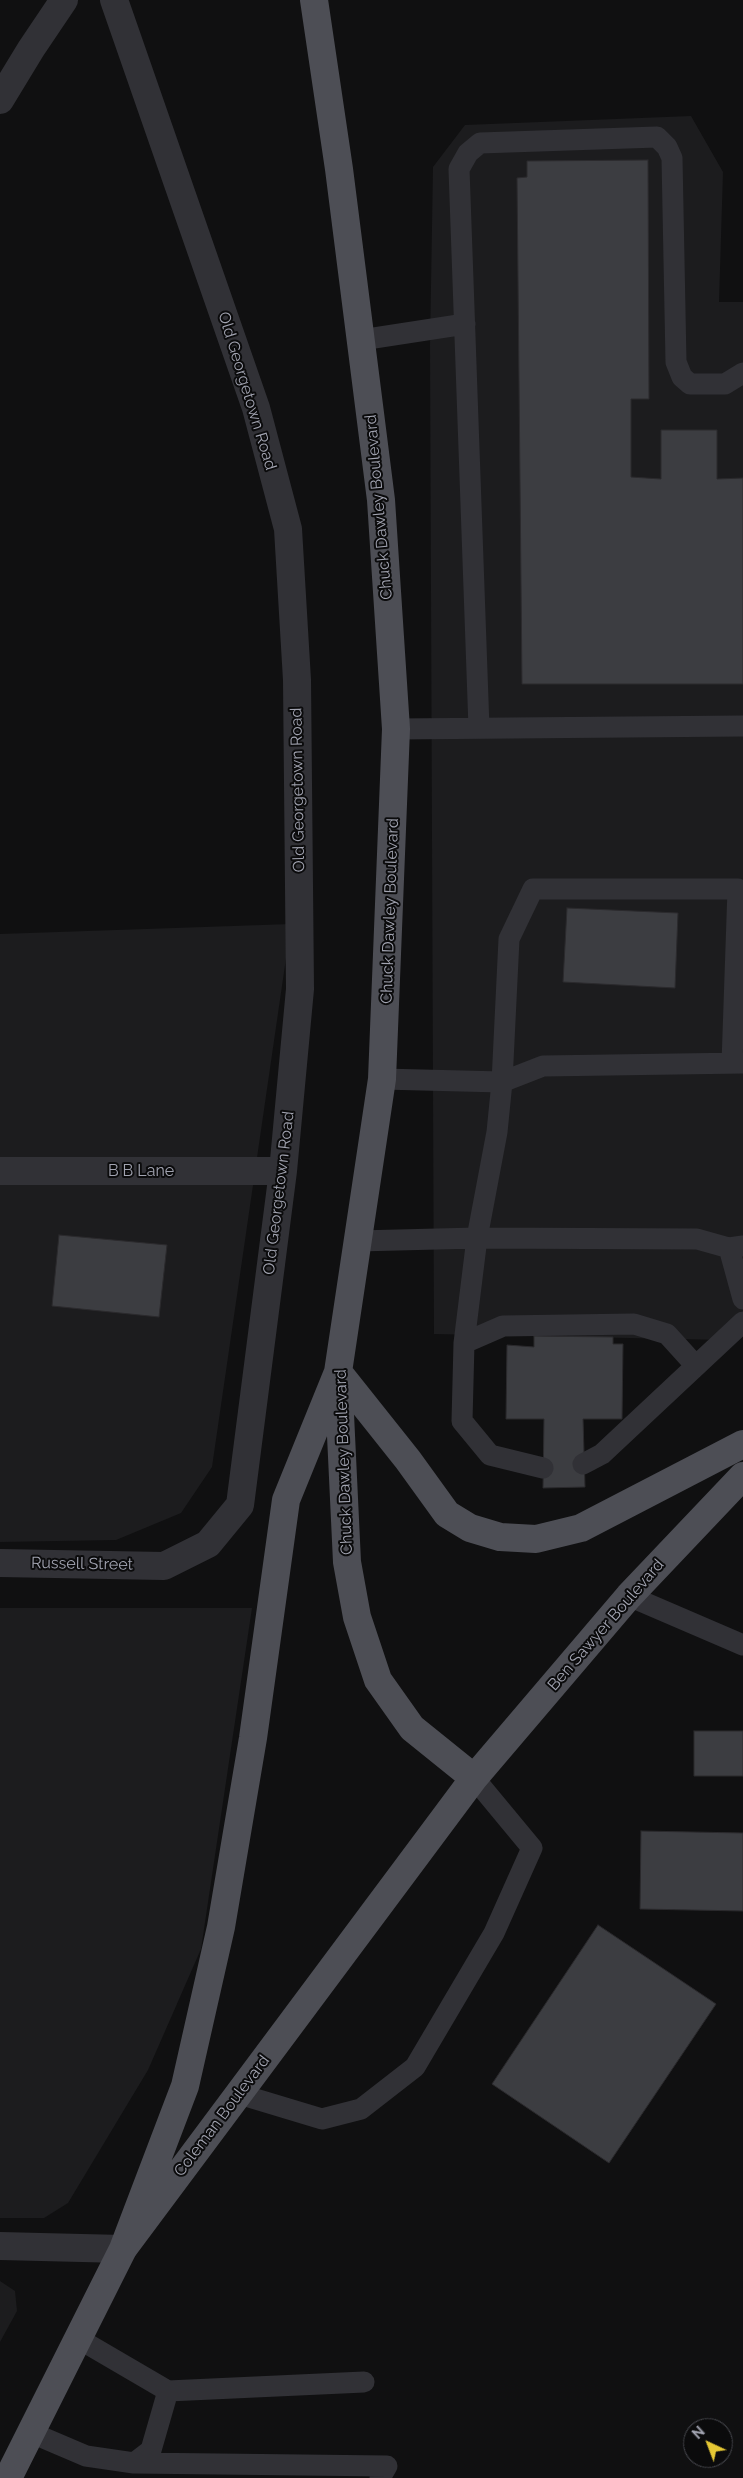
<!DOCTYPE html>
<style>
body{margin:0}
#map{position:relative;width:743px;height:2478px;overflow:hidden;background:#101011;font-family:Raleway,sans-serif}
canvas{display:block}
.north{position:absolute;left:683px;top:2418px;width:50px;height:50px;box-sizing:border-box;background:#0b0b0c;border:1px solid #47484e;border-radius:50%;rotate:317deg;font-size:14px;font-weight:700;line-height:20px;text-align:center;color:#a2a4b1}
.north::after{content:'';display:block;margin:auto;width:18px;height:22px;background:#e6c834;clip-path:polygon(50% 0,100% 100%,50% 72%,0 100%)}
</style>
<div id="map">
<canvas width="743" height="2478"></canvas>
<div class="north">N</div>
</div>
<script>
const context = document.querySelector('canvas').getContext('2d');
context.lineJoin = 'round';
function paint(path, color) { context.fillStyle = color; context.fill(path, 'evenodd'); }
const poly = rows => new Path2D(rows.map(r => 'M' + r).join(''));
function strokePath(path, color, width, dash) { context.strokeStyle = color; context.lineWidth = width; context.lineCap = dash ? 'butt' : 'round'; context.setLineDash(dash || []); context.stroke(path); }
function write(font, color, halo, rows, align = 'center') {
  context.font = font + ' Raleway,sans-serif'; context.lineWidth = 4; context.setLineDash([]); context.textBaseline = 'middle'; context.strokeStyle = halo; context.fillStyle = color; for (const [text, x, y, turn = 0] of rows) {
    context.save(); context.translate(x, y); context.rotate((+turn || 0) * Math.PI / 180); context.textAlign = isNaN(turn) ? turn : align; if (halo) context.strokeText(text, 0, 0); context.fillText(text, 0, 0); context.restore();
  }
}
const built = poly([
 [691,116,723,172,719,302,743,302,743,1327,726,1340,434,1334,430,345,433,167,465,125],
 [291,924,212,1467,181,1513,116,1540,0,1542,0,934],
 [0,1608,252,1608,201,1949,148,2070,68,2203,44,2218,0,2218],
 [0,2281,15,2291,17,2311,0,2342]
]);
const building = poly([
 [648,160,649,399,631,399,631,477,661,479,661,430,717,430,717,479,743,478,743,684,522,684,517,178,527,177,527,161,648,160],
 [567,908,678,913,675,988,563,982,567,908],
 [59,1235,167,1245,159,1317,52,1306,59,1235],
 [534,1336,613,1337,613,1344,623,1344,622,1419,583,1419,585,1487,543,1488,544,1419,506,1419,507,1345,534,1347,534,1336],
 [694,1731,743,1731,743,1776,694,1776,694,1731],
 [641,1831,743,1833,743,1911,640,1909,641,1831],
 [598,1925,716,2004,609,2163,492,2084,598,1925]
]);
const service = poly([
 [361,340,465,324],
 [479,728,459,169,468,153,480,143,657,137,667,147,672,158,676,362,682,377,690,384,725,384,743,373],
 [396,729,743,726],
 [382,1079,502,1082,543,1066,743,1063],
 [358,1241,477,1238,697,1239,729,1248,743,1246],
 [729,1248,743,1299],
 [464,1343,503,1326,634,1324,667,1334,696,1366],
 [583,1464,602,1454,743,1322],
 [543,1468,490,1455,462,1421,464,1343,477,1238,497,1132,502,1082,509,939,533,889,738,889,732,1063],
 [629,1596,743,1645],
 [239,2094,322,2119,361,2109,415,2067,494,1933,532,1848,474,1778],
 [168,2391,364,2382],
 [32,2433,86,2456,134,2463,151,2450,168,2391,79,2339],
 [134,2463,387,2466,380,2478]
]);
const minor = poly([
 [0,100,31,49,64,0],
 [0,1171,283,1171],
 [0,1563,164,1566,208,1544,240,1505,283,1171,300,989,297,680,288,529,256,408,114,0],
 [0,2246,123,2249]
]);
const primary = poly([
 [314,0,339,169,381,500,396,729,382,1079,338,1372,347,1562,357,1617,378,1680,412,1728,474,1778],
 [123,2249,185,2086,221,1927,253,1738,286,1500,338,1372,408,1460,447,1514,470,1528,500,1537,536,1539,581,1528,743,1444],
 [8,2478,123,2249,474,1778,629,1596,743,1476]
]);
const streetNames = [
 ["Old Georgetown Road",247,391,73],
 ["Chuck Dawley Boulevard",379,507,-95],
 ["Old Georgetown Road",298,790,-91],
 ["Chuck Dawley Boulevard",390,911,-88],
 ["B B Lane",141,1171],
 ["Old Georgetown Road",279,1193,-83],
 ["Chuck Dawley Boulevard",344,1462,-92],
 ["Russell Street",82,1564,1],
 ["Ben Sawyer Boulevard",606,1625,-49],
 ["Coleman Boulevard",222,2116,-53]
];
paint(built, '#1c1c1e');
paint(building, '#3c3d41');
strokePath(building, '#2b2a2d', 1);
strokePath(service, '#313136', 21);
strokePath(minor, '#313136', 28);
strokePath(primary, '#4d4e55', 28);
write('16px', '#a2a4b1', '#0b0b0c', streetNames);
</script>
